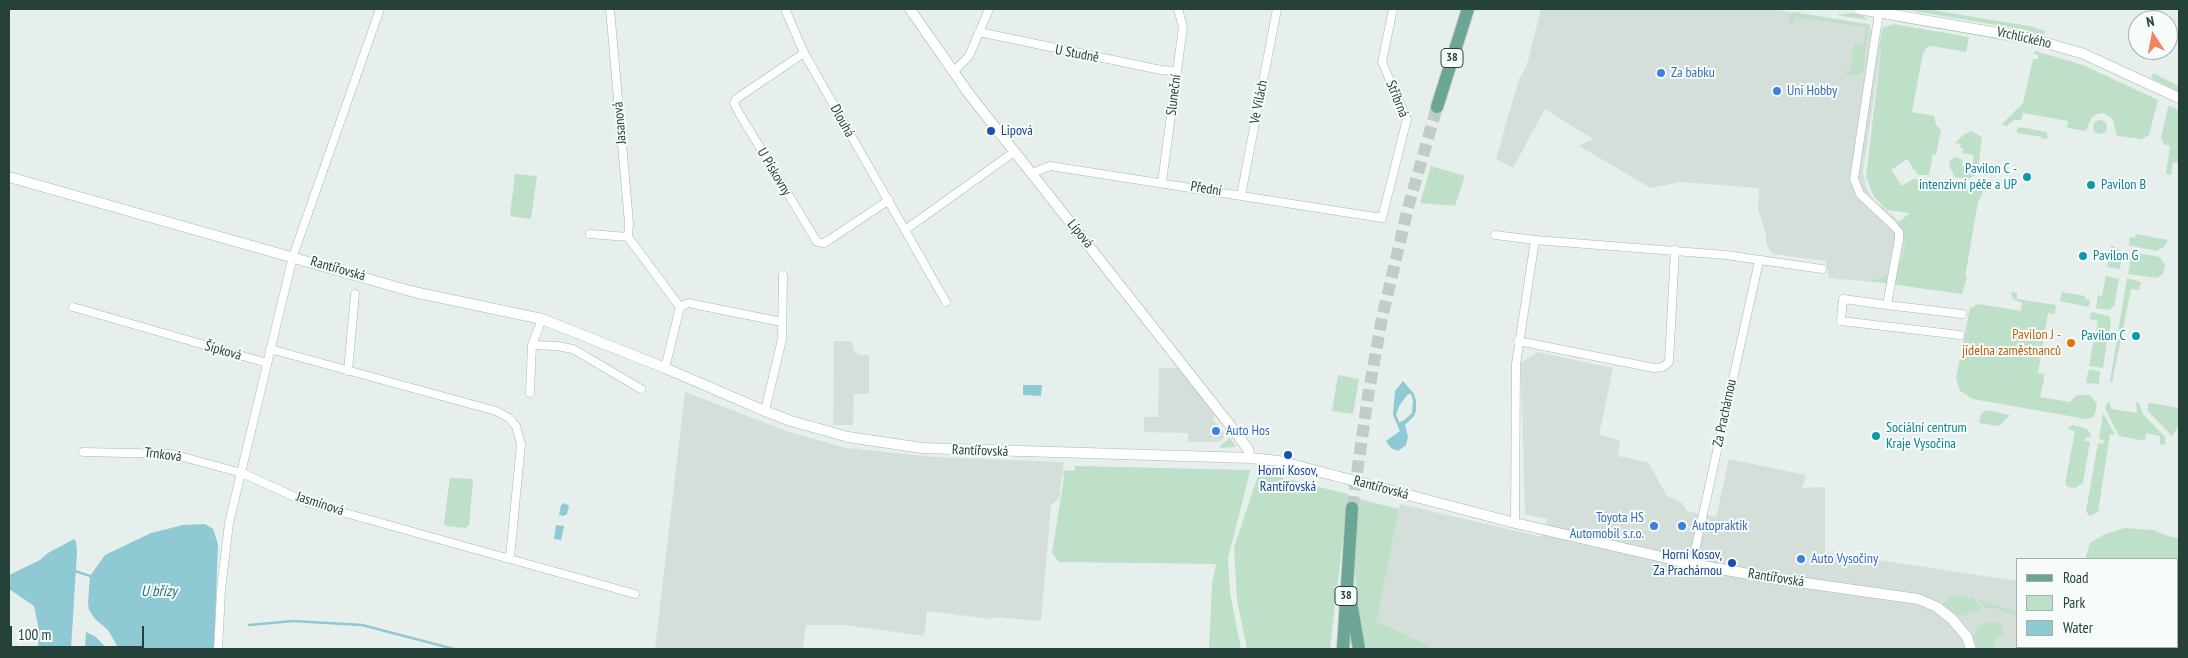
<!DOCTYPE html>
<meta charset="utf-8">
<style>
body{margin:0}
#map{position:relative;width:2188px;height:658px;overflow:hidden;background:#e6efeb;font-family:"PT Sans Narrow",sans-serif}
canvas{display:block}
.frame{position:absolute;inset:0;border:10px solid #24423a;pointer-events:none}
.legend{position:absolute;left:2016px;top:558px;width:162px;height:90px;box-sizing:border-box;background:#f7fbf9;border:1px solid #a3b1ad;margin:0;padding:6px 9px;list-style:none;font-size:15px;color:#24423a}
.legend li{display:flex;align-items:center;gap:10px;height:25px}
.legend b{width:25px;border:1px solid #a3b1ad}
.north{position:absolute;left:2128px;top:10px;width:50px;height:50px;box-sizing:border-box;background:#f7fbf9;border:1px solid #a3b1ad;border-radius:50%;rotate:349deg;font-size:14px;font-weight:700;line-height:20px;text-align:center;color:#24423a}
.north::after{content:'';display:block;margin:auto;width:18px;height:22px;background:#f4845f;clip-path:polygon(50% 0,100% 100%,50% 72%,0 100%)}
.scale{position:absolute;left:10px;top:626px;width:134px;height:22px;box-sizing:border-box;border:2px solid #24423a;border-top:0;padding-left:6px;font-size:15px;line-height:18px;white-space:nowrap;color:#24423a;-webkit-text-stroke:4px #f7fbf9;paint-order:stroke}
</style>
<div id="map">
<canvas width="2188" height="658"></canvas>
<div class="frame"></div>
<ul class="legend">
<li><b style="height:6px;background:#6aa596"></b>Road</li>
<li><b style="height:14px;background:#bfe0c8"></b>Park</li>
<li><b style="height:14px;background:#8ec9d4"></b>Water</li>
</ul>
<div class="north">N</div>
<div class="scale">100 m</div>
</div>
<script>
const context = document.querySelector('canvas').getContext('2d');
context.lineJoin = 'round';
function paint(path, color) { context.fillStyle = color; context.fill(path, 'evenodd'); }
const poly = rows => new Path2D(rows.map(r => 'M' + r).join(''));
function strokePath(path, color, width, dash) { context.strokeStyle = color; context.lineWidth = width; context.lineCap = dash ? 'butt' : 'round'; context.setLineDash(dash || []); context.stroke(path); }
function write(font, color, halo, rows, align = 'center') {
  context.font = font + ' "PT Sans Narrow",sans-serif'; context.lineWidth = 4; context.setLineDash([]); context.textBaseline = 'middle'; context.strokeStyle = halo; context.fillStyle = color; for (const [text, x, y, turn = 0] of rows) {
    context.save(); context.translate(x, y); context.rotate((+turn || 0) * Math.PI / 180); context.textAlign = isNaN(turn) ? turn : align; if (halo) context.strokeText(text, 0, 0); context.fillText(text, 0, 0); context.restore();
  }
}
const built = poly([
 [1541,9,1771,9,1869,24,1881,49,1863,172,1866,187,1872,198,1906,227,1910,244,1910,287,1898,275,1889,280,1874,282,1829,278,1826,261,1773,254,1766,244,1766,233,1758,210,1759,188,1680,182,1651,188,1579,146,1593,139,1545,109,1513,168,1496,159,1518,82,1527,65],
 [834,341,851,341,854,351,859,355,869,355,869,394,854,394,853,425,833,425],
 [1537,352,1613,368,1599,435,1620,440,1618,456,1648,462,1667,496,1682,503,1687,511,1716,517,1729,459,1806,475,1802,488,1825,487,1825,552,2017,581,2017,647,2147,647,2147,649,2133,648,2133,649,1431,649,1430,646,1377,621,1400,504,1542,537,1547,519,1525,514,1521,363],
 [1159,368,1178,368,1209,406,1215,416,1212,419,1223,431,1224,438,1219,442,1188,442,1188,433,1144,432,1144,417,1158,417],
 [685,392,789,432,846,448,934,457,1064,462,1059,498,1051,505,1041,621,995,617,992,619,927,611,924,636,844,625,806,625,803,649,655,649]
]);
const green = poly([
 [1901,9,1926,9,2029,26,2045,31,2044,36,2026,30],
 [1794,12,1869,25,1863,72,1858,75,1845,74,1844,71,1850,71,1854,43,1864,44,1866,27,1794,17,1793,24,1789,23,1790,15],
 [1853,13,1862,15,1868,20,1836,15],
 [1899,21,2024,42,2025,44,1899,22],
 [1894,24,1969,37,1966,52,1932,46,1927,47,1923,53,1912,112,1934,116,1936,125,1941,130,1936,155,1933,154,1929,175,1918,175,1907,159,1891,170,1902,186,1913,179,1938,180,1981,188,1983,192,1978,202,1965,277,1967,277,1962,294,1869,281,1882,278,1892,273,1900,263,1904,253,1905,242,1903,232,1897,223,1910,213,1887,210,1874,197,1866,177,1881,51,1879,49,1882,28],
 [2035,51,2083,65,2158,100,2149,135,2142,139,2117,136,2113,120,2109,116,2103,113,2097,114,2091,118,2086,131,2067,128,2068,121,2023,113,2021,120,2014,120,2007,126,2001,125,2023,103,2033,59,2038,59,2038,55,2034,54],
 [2153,73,2179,86,2179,92,2151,78],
 [2170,106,2179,110,2179,163,2173,163,2171,175,2166,174,2170,146,2164,144,2161,138,2168,107],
 '2093 127a7 7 0 1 1 14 0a7 7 0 1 1-14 0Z',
 [2020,127,2046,132,2048,138,2042,139,2042,137,2017,133,2017,129],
 [1971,131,1982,137,1978,170,1976,174,1969,179,1955,177,1949,166,1950,161,1955,157,1960,158,1963,161,1962,166,1972,168,1974,155,1962,153,1963,149,1960,148,1961,144,1955,143,1963,135],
 [1431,166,1465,176,1455,206,1420,203],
 [515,174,537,176,531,219,510,216],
 [2136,234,2168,240,2164,247,2156,251,2129,245,2130,237,2135,238],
 [2111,245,2121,251,2122,255,2120,269,2107,267],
 [2136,253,2160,257,2165,265,2163,274,2157,278,2128,274,2131,257],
 [2106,276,2119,279,2114,306,2109,310,2096,308,2098,295,2102,296],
 [2127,278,2141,282,2139,290,2131,289,2112,383,2110,381],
 [2011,292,2017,293,2017,299,2056,305,2055,314,2048,313,2038,373,2044,374,2044,380,2040,397,2070,402,2077,395,2090,395,2097,404,2095,414,2091,418,2086,419,1973,399,1960,391,1956,378,1970,308,1978,304,2021,311,2022,303,2013,299],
 [2062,292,2085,296,2085,299,2090,300,2089,307,2060,301],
 [2091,312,2109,316,2111,321,2109,336,2095,334,2098,321,2090,319],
 [2094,338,2107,341,2103,368,2089,366],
 [2089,369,2100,372,2099,384,2086,383],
 [1338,375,1359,379,1353,414,1332,411],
 [2109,401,2111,409,2137,413,2136,402,2139,403,2143,414,2165,437,2165,445,2160,444,2160,436,2146,433,2145,441,2119,436,2105,408],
 [2150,403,2179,408,2179,425,2172,436,2148,411,2148,404],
 [1986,410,2010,415,1999,426,1979,423,1981,414],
 [2103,413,2115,435,2110,434,2098,512,2089,516,2086,511,2098,443,2103,444,2104,440,2099,439],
 [2072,425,2086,428,2090,433,2091,437,2086,437,2085,441,2090,442,2083,483,2075,488,2068,487,2065,484,2075,431,2067,429],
 [1230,438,1236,447,1220,448,1222,444],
 [1075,466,1250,470,1251,468,1228,558,1230,593,1241,649,1209,649,1212,584,1216,564,1059,562,1052,553,1064,477,1063,475,1064,471,1075,470],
 [1259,472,1348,494,1330,649,1247,649,1237,600,1234,548],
 [450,478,472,479,473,482,469,525,466,528,446,526,444,523],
 [1359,499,1399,509,1377,621,1430,646,1431,649,1366,649,1359,620,1354,558],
 [2124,528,2153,530,2168,536,2179,538,2179,573,2177,574,2177,559,2085,559,2090,543,2103,535],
 [1953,595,1974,598,1982,609,1962,616,1957,615,1942,605],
 [1978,600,2017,612,2017,616,1994,608,1984,608],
 [1990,621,1998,623,2002,626,2004,637,1996,636,1993,649,1978,649,1974,637,1976,628]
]);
const water = poly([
 [1403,381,1414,394,1416,401,1416,411,1414,416,1405,425,1408,437,1406,445,1398,451,1391,448,1386,441,1400,431,1393,415,1395,391],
 [1408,394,1411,394,1413,400,1412,413,1403,421,1399,422,1396,415,1399,406],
 [1023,385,1042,385,1041,396,1023,395],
 [565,503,569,506,567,514,563,516,559,515,561,505],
 [205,524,213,529,218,544,214,649,119,649,108,630,95,619,89,610,88,603,90,576,105,555,151,533,183,525],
 [556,525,564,526,561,540,554,539],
 [74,539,76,542,77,552,71,649,38,649,39,630,34,606,9,589,9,575,40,560,48,553],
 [86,632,96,637,107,649,85,649]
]);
const stream = poly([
 [75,571,90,576],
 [249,625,293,621,362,625,454,649]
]);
const primaryTunnel = poly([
 [1352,508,1368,396,1382,318,1408,208,1437,107]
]);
const minor = poly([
 [610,9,629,223,628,237,680,307],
 [785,9,804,53,946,302],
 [1879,12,1854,179,1860,194,1893,225,1899,232,1899,239,1887,305,1843,299,1841,321,1960,335],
 [979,32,1161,70,1177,71],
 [804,53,736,99,734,103,739,113,817,242,824,243,829,240,889,200],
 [953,72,969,56,989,9],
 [1032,173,1050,166,1382,218,1407,119,1382,62,1393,9],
 [1162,182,1183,27,1178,9],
 [1241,195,1277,9],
 [905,230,1014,152],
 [590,234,628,237],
 [1495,235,1535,240,1726,255,1822,269],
 [1887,305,1962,314],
 [73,307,267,363],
 [1518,341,1654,368,1663,367,1669,362,1675,250],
 [532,345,557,346,573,349,641,389],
 [270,349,496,411,509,418,516,426,521,444,510,557],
 [665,368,680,307,688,303,782,322],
 [348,371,355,294],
 [530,393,532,345,542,319],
 [765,411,782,339,783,275],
 [83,452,172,454,242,473,306,502,635,594],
 [1515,523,1516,364,1535,240],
 [1692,564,1759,261],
 [218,649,221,590,229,523,293,256,380,9]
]);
const tertiary = poly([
 [910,9,969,94,1226,420,1248,449,1250,458],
 [1859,9,2033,39,2084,54,2179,98],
 [9,177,414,292,542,319,665,368,765,411,791,421,848,437,922,448,1250,458,1279,461,1515,523,1692,564,1777,579,1918,599,1937,607,1952,619,1967,637,1971,649]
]);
const primary = poly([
 [1437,107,1468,9],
 [1351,602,1359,649],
 [1343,649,1352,508]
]);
const markers = [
 [1661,73,5,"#3f7fe0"],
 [1777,91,5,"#3f7fe0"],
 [991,131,5,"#1a4fb4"],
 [2027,177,5,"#0f9aa8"],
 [2091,185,5,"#0f9aa8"],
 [2083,256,5,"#0f9aa8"],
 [2136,336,5,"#0f9aa8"],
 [2071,343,5,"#e8710a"],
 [1216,431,5,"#3f7fe0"],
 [1876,436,5,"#0f9aa8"],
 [1288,455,5,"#1a4fb4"],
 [1654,526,5,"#3f7fe0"],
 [1682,526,5,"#3f7fe0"],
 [1801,559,5,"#3f7fe0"],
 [1732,563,5,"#1a4fb4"]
];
const shields = [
 [1452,58,22],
 [1346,596,22]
];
const shieldNames = [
 ["38",1452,58],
 ["38",1346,596]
];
const streetNames = [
 ["Vrchlického",2024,38,13],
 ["U Studně",1077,54,11],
 ["Sluneční",1174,95,-83],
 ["Stříbrná",1397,99,68],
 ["Ve Vilách",1259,102,-79],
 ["Dlouhá",842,121,61],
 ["Jasanová",620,123,-95],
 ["U Pískovny",774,172,59],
 ["Přední",1206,189,9],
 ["Lípová",1080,234,51],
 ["Rantířovská",338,269,16],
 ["Šípková",223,351,16],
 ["Za Prachárnou",1725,413,-78],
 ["Rantířovská",980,451,2],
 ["Trnková",163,455,7],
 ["Rantířovská",1381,488,15],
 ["Jasmínová",320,504,18],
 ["Rantířovská",1776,578,9]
];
const shopNames = [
 ["Za babku",1671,73],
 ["Uni Hobby",1787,91],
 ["Auto Hos",1226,431],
 ["Toyota HS",1644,518,"right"],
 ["Automobil s.r.o.",1644,534,"right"],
 ["Autopraktik",1692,526],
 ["Auto Vysočiny",1811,559]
];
const transitNames = [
 ["Lipová",1001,131],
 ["Horní Kosov,",1288,471,"center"],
 ["Rantířovská",1288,487,"center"],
 ["Horní Kosov,",1722,555,"right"],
 ["Za Prachárnou",1722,571,"right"]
];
const cultureNames = [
 ["Pavilon C -",2017,169,"right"],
 ["intenzivní péče a UP",2017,185,"right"],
 ["Pavilon B",2101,185],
 ["Pavilon G",2093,256],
 ["Pavilon C",2126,336,"right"],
 ["Sociální centrum",1886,428],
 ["Kraje Vysočina",1886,444]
];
const foodNames = [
 ["Pavilon J -",2061,335],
 ["jídelna zaměstnanců",2061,351]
];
const waterNames = [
 ["U břízy",159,592]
];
paint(built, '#d4dfda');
paint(green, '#bfe0c8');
paint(water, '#8ec9d4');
strokePath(stream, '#8ec9d4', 2.5);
strokePath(primaryTunnel, '#bfccc8', 12, [12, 6]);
strokePath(minor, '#a8b8b2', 9);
strokePath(tertiary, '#a8b8b2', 11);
strokePath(primary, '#c2cac8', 14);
strokePath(minor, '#fff', 8);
strokePath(tertiary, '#fff', 10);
strokePath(primary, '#6aa596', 12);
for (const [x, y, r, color] of markers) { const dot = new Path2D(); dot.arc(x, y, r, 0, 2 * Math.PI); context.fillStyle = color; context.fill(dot); strokePath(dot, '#f7fbf9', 2); }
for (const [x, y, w] of shields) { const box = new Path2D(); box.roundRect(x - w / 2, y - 9.5, w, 19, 4); context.fillStyle = '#f7fbf9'; context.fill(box); strokePath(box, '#24423a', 1); }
write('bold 12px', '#24423a', null, shieldNames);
write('14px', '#24423a', '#f7fbf9', streetNames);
write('14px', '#366cbe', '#f7fbf9', shopNames, 'left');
write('14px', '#164399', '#f7fbf9', transitNames, 'left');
write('14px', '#0d838f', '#f7fbf9', cultureNames, 'left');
write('14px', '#c56008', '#f7fbf9', foodNames, 'right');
write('italic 15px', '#1c6f80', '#f7fbf9', waterNames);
</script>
